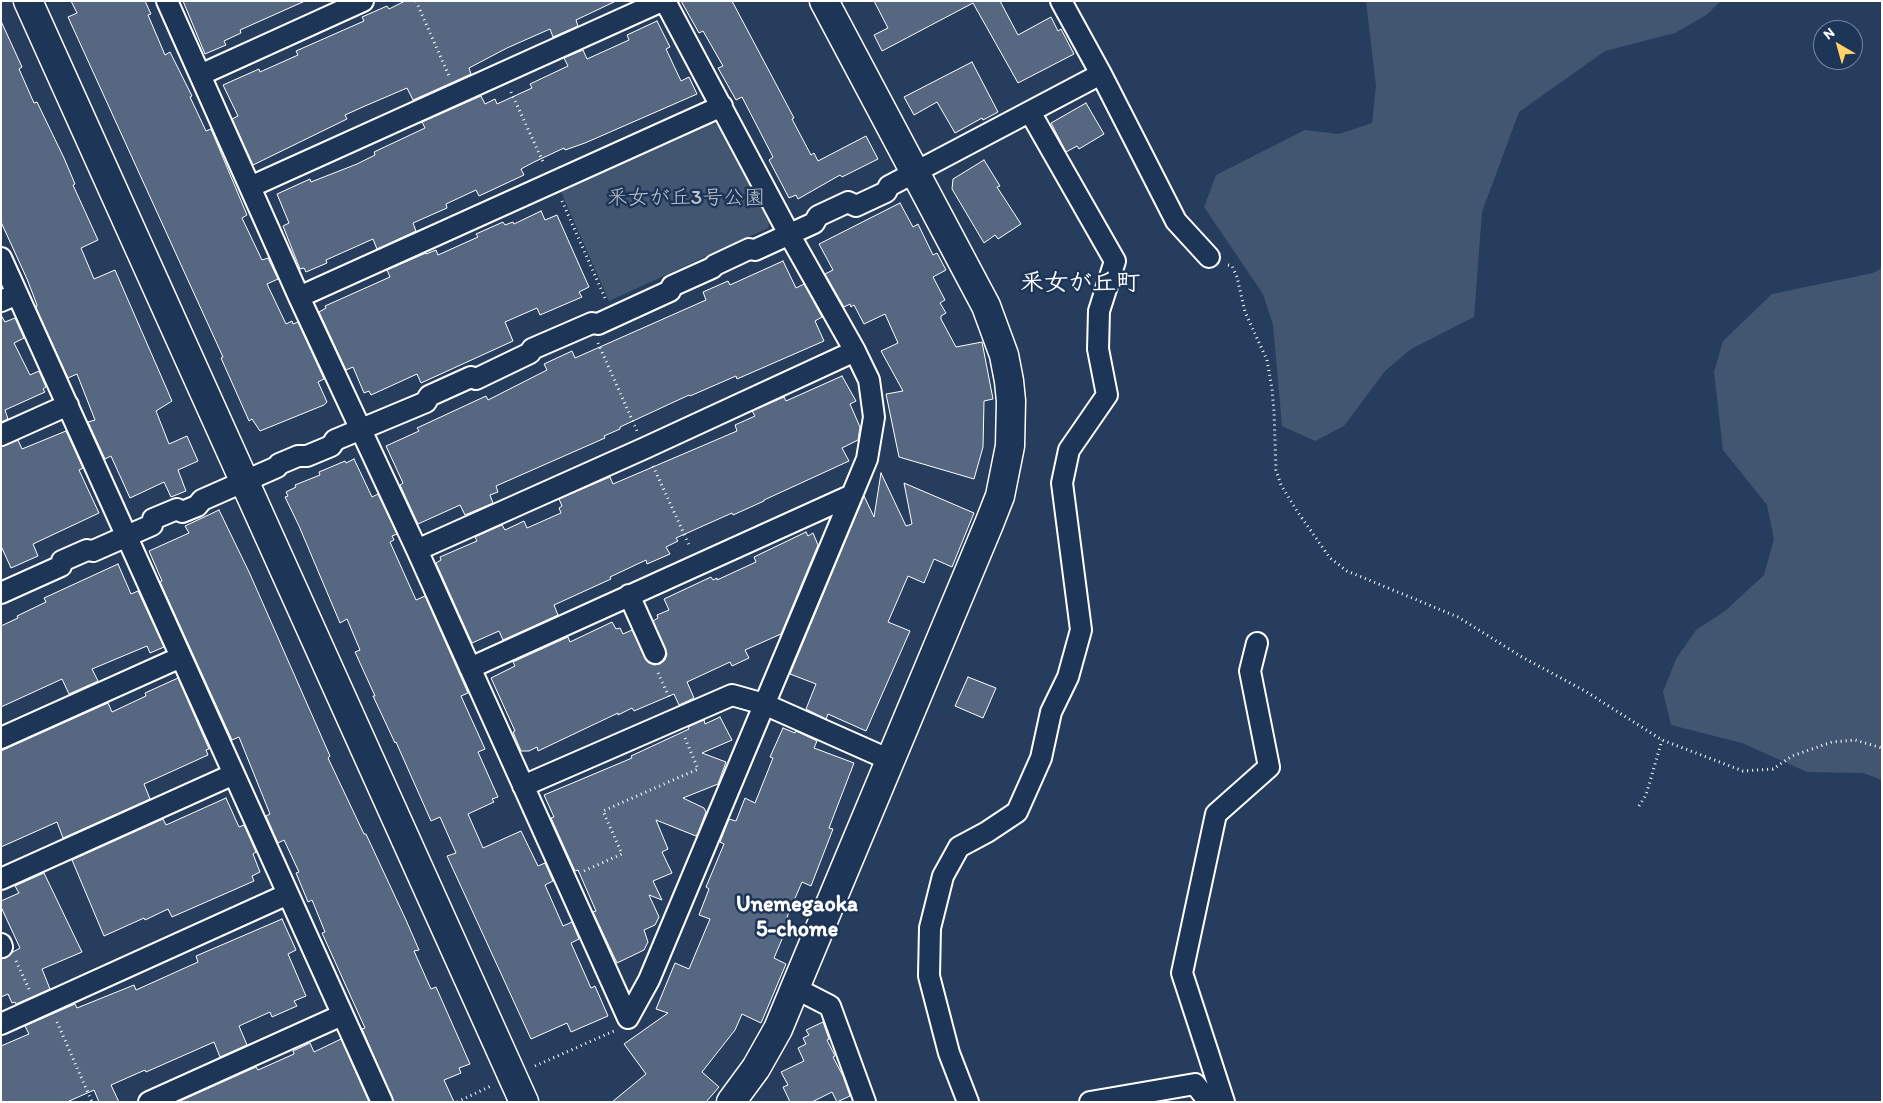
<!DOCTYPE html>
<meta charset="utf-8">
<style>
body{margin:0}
#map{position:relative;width:1883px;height:1103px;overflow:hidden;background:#263d5e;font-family:Itim,sans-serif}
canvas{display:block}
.frame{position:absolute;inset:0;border:2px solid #fff;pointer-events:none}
.north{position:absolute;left:1813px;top:20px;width:50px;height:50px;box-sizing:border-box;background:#1d3557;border:1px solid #77869a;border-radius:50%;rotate:322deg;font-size:14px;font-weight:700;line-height:20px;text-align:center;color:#fff}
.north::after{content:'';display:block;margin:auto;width:18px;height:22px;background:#ffd166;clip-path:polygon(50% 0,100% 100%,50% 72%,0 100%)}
</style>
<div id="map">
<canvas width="1883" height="1103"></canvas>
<div class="frame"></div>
<div class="north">N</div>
</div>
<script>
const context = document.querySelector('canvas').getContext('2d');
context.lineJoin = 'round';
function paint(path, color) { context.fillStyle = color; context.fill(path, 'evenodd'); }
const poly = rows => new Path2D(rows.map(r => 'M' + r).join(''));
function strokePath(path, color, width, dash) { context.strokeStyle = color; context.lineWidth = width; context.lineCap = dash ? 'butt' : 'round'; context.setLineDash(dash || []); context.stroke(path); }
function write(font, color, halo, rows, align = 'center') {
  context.font = font + ' Itim,"Klee One",sans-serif'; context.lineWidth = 5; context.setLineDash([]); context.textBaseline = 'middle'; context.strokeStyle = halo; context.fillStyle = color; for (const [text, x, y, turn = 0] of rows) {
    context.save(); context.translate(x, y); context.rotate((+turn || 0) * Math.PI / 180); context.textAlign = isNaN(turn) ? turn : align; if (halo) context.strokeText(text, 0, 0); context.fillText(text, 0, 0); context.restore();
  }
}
const green = poly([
 [1366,1,1721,1,1706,15,1675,33,1605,51,1519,112,1482,212,1474,317,1411,349,1385,371,1344,426,1315,441,1282,426,1273,325,1263,294,1204,207,1216,175,1305,130,1339,134,1372,123,1376,86],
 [709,122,724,127,771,217,768,228,609,301,561,192],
 [1882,268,1882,780,1863,773,1807,772,1742,743,1671,725,1663,692,1676,659,1696,630,1725,611,1764,575,1774,539,1767,505,1723,450,1714,372,1723,341,1772,294,1873,273]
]);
const building = poly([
 [71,1,145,1,151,14,148,15,165,55,170,52,192,96,190,97,206,131,211,129,247,215,242,218,262,260,268,258,278,279,267,284,286,324,292,321,293,324,298,322,324,379,318,382,327,402,324,405,260,431,252,419,249,421,221,358,223,357,68,17,77,13,71,1],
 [183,1,305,1,240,30,241,33,224,41,226,45,205,54,183,1],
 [405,1,616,1,576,20,578,26,553,37,550,29,507,48,469,68,471,74,413,100,407,88,365,106,345,115,347,119,253,165,232,119,238,116,223,85,259,69,260,72,298,55,296,51,364,21,362,17,387,6,389,9,405,1],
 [681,1,732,1,794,118,792,119,811,155,814,153,818,161,866,136,878,159,842,177,840,175,798,199,796,195,789,198,769,160,773,157,742,97,736,100,718,68,723,66,703,31,699,33,681,1],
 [874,1,1000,1,1018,35,1051,17,1058,31,1061,29,1074,54,1018,83,973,3,882,51,874,35,888,28,874,1],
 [1,21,22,67,19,69,34,103,37,102,64,158,75,184,73,185,98,240,81,248,94,279,115,270,172,401,156,411,169,444,187,436,198,461,178,470,186,491,171,497,164,482,130,498,111,456,105,459,88,422,95,420,77,374,68,378,36,308,37,305,27,279,1,222,1,21],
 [657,21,670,47,666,49,681,81,689,77,697,94,585,143,565,150,564,148,534,162,521,169,524,175,479,196,476,190,446,204,447,208,413,223,416,231,377,249,373,239,326,260,327,263,306,272,304,268,300,269,283,226,289,223,277,194,310,179,311,182,357,164,375,155,374,152,425,128,422,122,481,96,485,104,495,99,497,104,532,88,530,84,568,66,564,58,583,50,587,59,629,40,627,35,657,21],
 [972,62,998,112,983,120,982,118,955,133,937,102,914,115,904,97,972,62],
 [1086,103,1104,134,1079,149,1077,146,1066,152,1051,123,1086,103],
 [984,160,1000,186,997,187,1021,224,998,239,995,235,984,243,952,189,953,179,984,160],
 [900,203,913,227,918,224,933,255,937,253,946,270,933,277,945,300,940,303,946,313,941,316,941,319,956,347,982,342,993,399,984,401,983,447,974,479,899,457,886,394,903,391,881,351,898,343,885,314,864,324,854,305,851,307,850,304,844,307,825,274,833,270,819,244,900,203],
 [541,211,545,220,557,215,589,287,579,292,582,297,540,315,537,308,505,322,513,341,421,383,417,374,371,395,369,391,364,393,353,367,346,370,319,312,326,308,325,306,390,277,387,270,426,253,426,254,436,250,438,255,478,237,476,234,503,222,505,225,513,222,514,224,541,211],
 [783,261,796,288,804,284,822,317,815,321,824,341,737,379,736,376,690,396,689,395,620,427,620,429,604,436,605,438,496,486,498,492,490,495,493,503,465,515,460,505,418,524,400,485,403,483,386,446,419,431,417,428,486,396,488,400,547,370,544,364,572,351,575,358,706,300,703,292,728,281,730,285,783,261],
 [1,315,5,322,15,318,24,338,14,343,30,375,39,371,46,387,43,389,45,392,5,410,8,419,1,422,1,315],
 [842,376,856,401,850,404,860,427,858,440,842,448,849,461,764,500,764,501,733,515,732,513,676,538,678,541,666,547,670,554,647,564,646,560,610,577,611,579,554,605,558,615,503,640,499,631,472,643,436,563,441,560,440,557,477,541,475,537,502,525,505,530,524,521,527,528,561,513,559,508,562,506,559,499,610,477,613,484,737,431,735,425,755,416,752,411,784,397,786,401,842,376],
 [66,431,83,468,79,470,99,513,33,544,38,556,11,568,1,546,1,447,18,440,22,449,66,431],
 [354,459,372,497,378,494,397,534,392,536,394,540,390,542,416,600,425,596,468,693,461,696,485,749,478,752,498,797,492,799,494,802,468,814,483,848,521,831,538,866,545,863,553,881,545,885,563,926,572,922,579,939,571,943,591,988,595,986,608,1016,571,1032,567,1023,531,1039,447,856,456,853,440,817,431,821,396,742,395,743,373,696,375,696,355,652,360,650,347,619,340,623,299,526,285,497,288,496,286,492,296,487,295,485,320,475,319,472,345,461,346,463,354,459],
 [881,473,906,526,912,524,904,483,974,513,952,567,934,559,924,583,908,576,888,622,910,631,866,731,828,714,826,719,806,709,816,684,790,674,864,496,874,517,881,473],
 [219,510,250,574,330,756,328,758,364,834,366,834,406,920,419,950,414,951,431,989,436,987,470,1064,459,1068,461,1073,444,1080,454,1102,394,1102,362,1029,365,1028,322,933,325,932,312,900,308,902,296,873,299,872,284,840,278,843,266,816,270,814,239,737,232,740,160,582,162,581,149,551,189,533,185,526,219,510],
 [806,532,808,536,813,533,818,545,781,634,745,650,749,658,732,666,730,662,687,682,694,698,679,705,674,694,634,711,632,708,618,715,618,713,538,751,537,747,529,751,521,751,513,732,515,731,491,678,515,666,513,662,568,637,570,642,612,622,616,629,620,628,623,634,632,630,648,662,654,665,660,664,665,660,667,654,653,621,658,618,657,615,669,610,664,599,711,577,713,580,717,578,717,580,756,562,754,557,806,532],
 [118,564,131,594,138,591,164,647,150,653,147,646,92,669,98,681,69,694,62,679,1,707,1,626,18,618,17,616,46,602,44,598,118,564],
 [968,677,996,688,983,718,955,706,968,677],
 [178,678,209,749,206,750,208,755,144,784,150,799,63,838,57,822,1,847,1,751,108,703,112,712,146,696,145,693,178,678],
 [720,717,732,740,702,753,726,762,718,784,683,798,704,808,706,812,698,833,696,836,656,820,668,849,662,852,672,873,653,881,662,900,649,895,659,917,655,925,644,930,648,942,644,950,617,963,593,912,596,911,578,870,575,871,551,818,554,817,544,795,632,758,631,756,689,729,688,727,704,720,705,724,720,717],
 [783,728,795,733,796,731,817,741,814,748,854,763,829,828,833,829,811,886,802,882,787,917,791,918,774,958,786,964,770,1002,761,1023,742,1014,735,1030,702,1072,719,1087,706,1102,612,1102,646,1074,624,1044,668,1013,656,1009,675,963,689,969,710,919,699,915,709,889,706,887,724,844,720,842,729,819,736,821,745,798,755,803,773,758,770,757,783,728],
 [226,798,239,827,244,825,256,852,253,854,260,872,252,876,254,881,172,917,168,909,145,920,144,918,104,936,72,860,163,819,166,825,226,798],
 [44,873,82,952,42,969,50,989,16,1004,15,1002,12,1003,8,994,1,997,1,959,6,958,13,952,20,948,1,907,1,901,19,893,15,886,44,873],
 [282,919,296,950,288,954,306,996,294,1001,297,1006,272,1017,270,1012,239,1026,247,1045,220,1057,214,1042,146,1072,145,1070,111,1085,119,1102,99,1102,94,1090,67,1102,1,1102,1,1046,29,1034,25,1026,75,1004,77,1008,134,985,136,990,198,962,196,956,282,919],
 [823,1022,829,1039,827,1040,835,1056,833,1057,843,1076,850,1096,837,1102,832,1092,812,1102,790,1102,783,1087,788,1085,781,1072,804,1061,798,1048,806,1044,803,1038,809,1035,806,1030,823,1022],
 [341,1039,369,1102,178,1102,256,1067,258,1070,294,1054,293,1051,310,1043,314,1052,341,1039]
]);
const path = poly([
 [416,1,449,76],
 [511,92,544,164],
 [562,201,605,298],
 [1228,265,1232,266,1237,277,1245,312,1267,360,1272,389,1274,411,1276,470,1281,485,1297,511,1330,558,1347,571,1458,617,1522,657,1585,691,1662,740,1743,771,1773,769,1792,756,1832,742,1855,740,1882,748],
 [598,343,637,431],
 [653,466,690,547],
 [658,673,670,699],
 [1639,806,1646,795,1662,740],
 [584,871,622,854,603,811,698,769,685,738],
 [16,961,29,989],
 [57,1022,92,1102],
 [535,1066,614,1031],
 [457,1102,491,1086]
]);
const street = poly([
 [167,1,299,297,417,550,628,1018],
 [1061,1,1101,74,1176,221,1209,257],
 [200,75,363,1],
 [250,187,662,1],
 [1,258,382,1102],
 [299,297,722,106],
 [1,301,17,294],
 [1,435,68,405],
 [417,550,645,448,855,351],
 [1,593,61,566,62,561,87,550,93,551,152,525,153,519,177,509,182,512,197,506,202,500,277,467,279,464,298,456,307,456,331,446,335,440,426,402,429,396,471,377,476,379,530,353,532,349,592,323,598,324,670,291,672,286,712,268,715,265,749,249,755,250,814,223,818,216,848,202,856,206,886,192,889,186,1101,74],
 [629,595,655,653],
 [470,668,852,495],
 [1,738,181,657],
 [523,786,732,695,764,704,890,760],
 [1,879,234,774],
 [1,944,2,947],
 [795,988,830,1006,865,1102],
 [628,1018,649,980,852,495,867,459,874,417,869,380,855,351,789,234,665,1],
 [1,1024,288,894],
 [149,1102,342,1015],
 [968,1102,949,1053,929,976,930,928,943,876,959,847,987,832,1017,812,1041,758,1051,712,1068,677,1081,630,1062,483,1069,450,1107,395,1098,349,1099,311,1115,261,1030,112],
 [1090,1102,1195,1084,1209,1102],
 [1224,1102,1182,973,1216,814,1269,767,1250,671,1257,643]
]);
const secondary = poly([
 [28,1,524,1102],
 [731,1102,756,1068,778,1029,795,988,989,524,1000,496,1010,446,1011,401,1009,381,1004,355,986,306,824,1]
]);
const parkNames = [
 ["釆女が丘3号公園",686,199]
];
const neighbourhoodNames = [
 ["Unemegaoka",797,905],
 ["5-chome",797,930]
];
const quarterNames = [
 ["釆女が丘町",1080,284]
];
paint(green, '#425672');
paint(building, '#556781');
strokePath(building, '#fff', 1);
strokePath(street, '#fff', 24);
strokePath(secondary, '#fff', 31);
strokePath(path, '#fff', 3, [1, 4]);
strokePath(street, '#1d3557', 20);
strokePath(secondary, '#1d3557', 28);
write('21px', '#bdc4ce', '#1d3557', parkNames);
write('bold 22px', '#fff', '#1d3557', neighbourhoodNames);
write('bold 24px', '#fff', '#1d3557', quarterNames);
</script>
